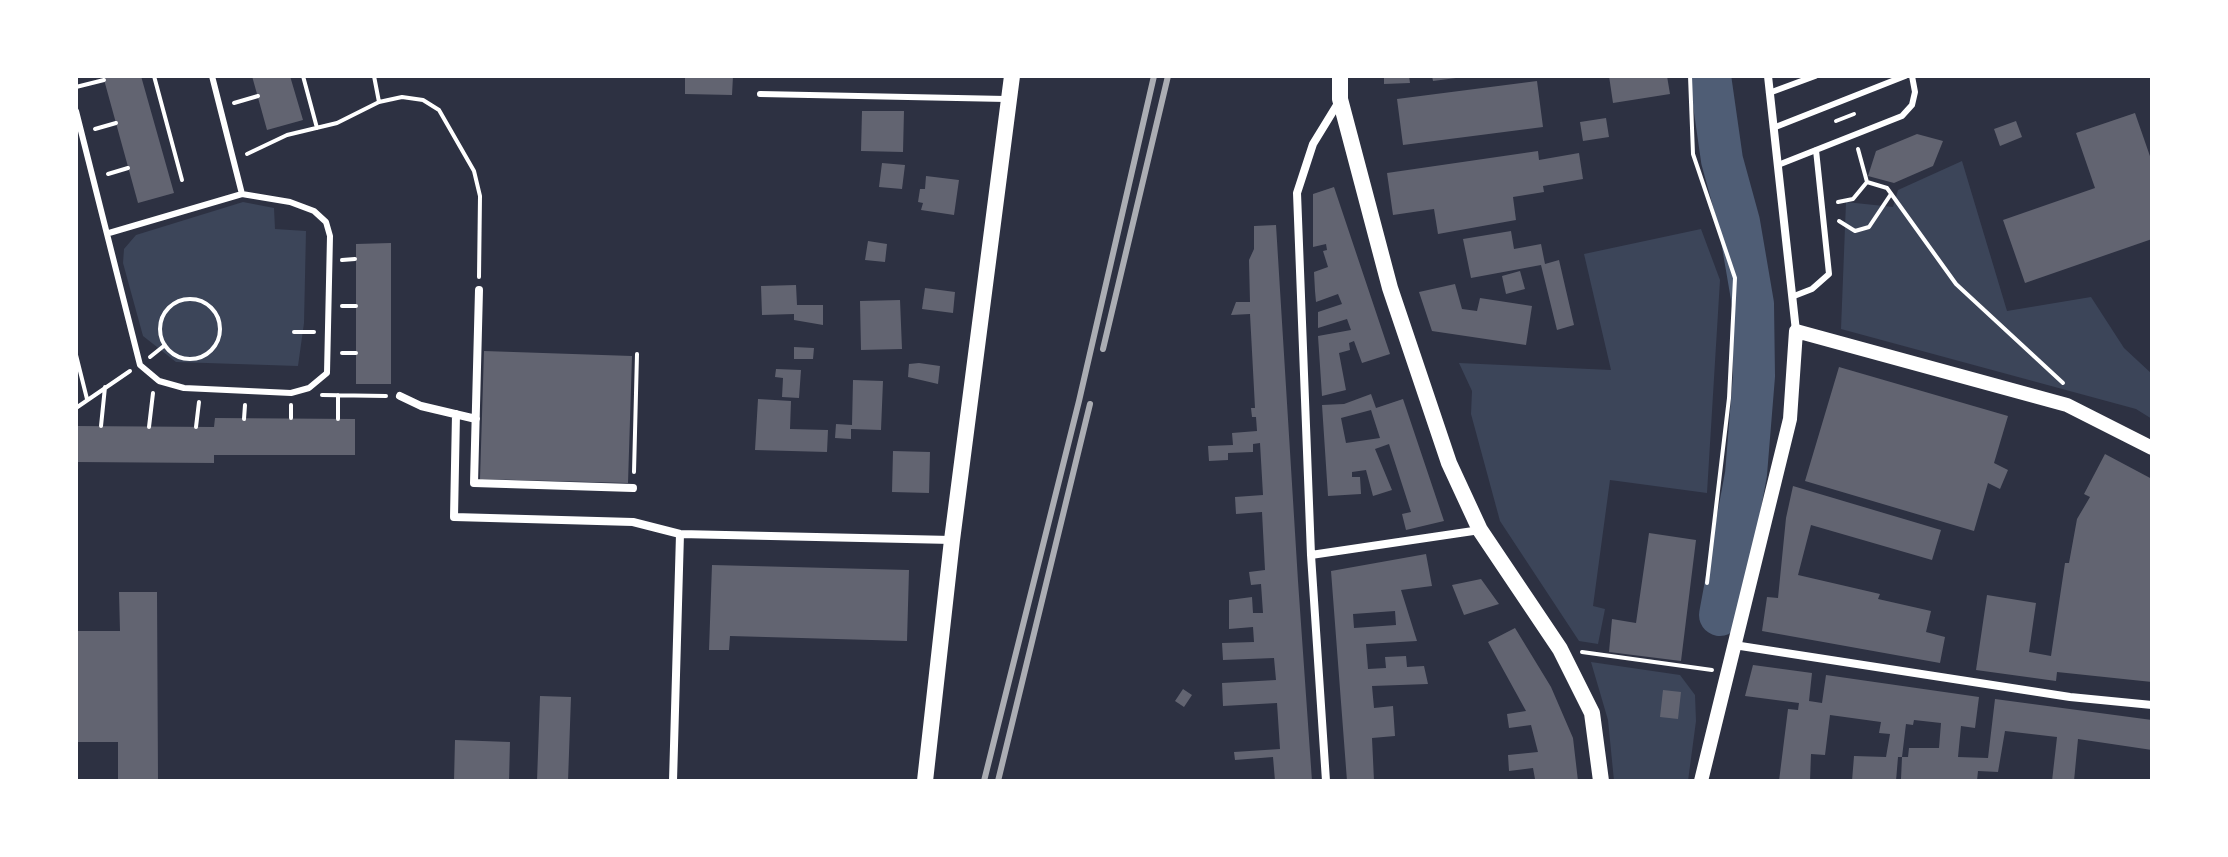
<!DOCTYPE html>
<style>
body{margin:0}
#map{position:relative;width:2228px;height:857px;overflow:hidden;background:#2d3142;font-family:"Fira Sans Condensed",sans-serif}
canvas{display:block}
.frame{position:absolute;inset:0;border:78px solid #fff;pointer-events:none}
</style>
<div id="map">
<canvas width="2228" height="857"></canvas>
<div class="frame"></div>
</div>
<script>
const context = document.querySelector('canvas').getContext('2d');
context.lineJoin = 'round';
function paint(path, color) { context.fillStyle = color; context.fill(path, 'evenodd'); }
const poly = rows => new Path2D(rows.map(r => 'M' + r).join(''));
function strokePath(path, color, width, dash) { context.strokeStyle = color; context.lineWidth = width; context.lineCap = dash ? 'butt' : 'round'; context.setLineDash(dash || []); context.stroke(path); }
const green = poly([
 [1962,161,2007,311,2091,297,2124,348,2152,374,2152,419,2136,409,1841,329,1846,202,1893,207,1898,190],
 [243,202,274,208,275,229,306,231,304,323,298,366,176,362,143,336,123,263,124,249,136,235],
 [1701,229,1720,280,1707,493,1610,480,1593,606,1605,609,1598,644,1579,641,1500,521,1471,414,1472,391,1459,363,1611,370,1584,254],
 [1591,662,1680,675,1695,695,1696,721,1688,781,1614,781,1608,720]
]);
const river = poly([
 [1710,76,1722,160,1739,222,1753,304,1754,376,1746,474,1720,615]
]);
const building = poly([
 [103,76,141,76,174,193,138,203],
 [252,76,290,76,303,120,267,130],
 [685,76,733,76,732,95,685,94],
 [1384,76,1409,76,1410,83,1384,84],
 [1432,76,1456,76,1456,78,1433,81],
 [1609,76,1667,76,1670,94,1613,103],
 [1537,81,1543,127,1403,145,1397,99],
 [862,111,904,111,903,152,861,151],
 [2135,113,2152,162,2152,239,2025,283,2003,220,2095,188,2076,133],
 [1606,118,1609,137,1583,141,1580,122],
 [2016,121,2022,137,2000,146,1994,129],
 [1917,134,1943,141,1933,166,1894,183,1868,176,1876,151],
 [1538,151,1539,160,1579,153,1583,179,1543,186,1544,192,1513,197,1516,220,1438,234,1434,209,1393,215,1387,173],
 [882,163,905,165,902,189,879,187],
 [926,176,959,180,954,215,921,210,923,203,918,202,920,189,925,189],
 [1334,187,1390,354,1362,363,1354,341,1349,343,1350,350,1339,353,1346,390,1322,396,1318,336,1351,330,1347,319,1318,328,1318,312,1342,304,1338,294,1316,302,1315,291,1314,272,1328,267,1323,251,1327,250,1326,244,1313,247,1313,194],
 [1276,225,1298,581,1312,781,1275,781,1273,757,1235,760,1234,752,1280,749,1277,703,1223,706,1222,683,1276,680,1274,658,1223,660,1222,643,1254,642,1253,627,1229,629,1229,600,1252,597,1253,613,1263,613,1261,584,1251,585,1249,572,1265,570,1262,512,1236,514,1235,497,1263,495,1260,443,1253,444,1253,452,1228,453,1228,460,1209,461,1208,446,1233,445,1232,433,1257,431,1256,417,1252,417,1251,408,1255,408,1250,314,1231,315,1236,302,1250,302,1249,260,1254,249,1254,226],
 [1511,231,1514,249,1541,244,1545,264,1559,260,1574,325,1557,330,1541,265,1471,278,1463,239],
 [868,241,887,244,885,262,865,260],
 [391,243,391,384,356,384,356,244],
 [1520,271,1525,289,1506,294,1502,276],
 [1455,284,1462,309,1477,311,1480,298,1532,306,1526,345,1432,331,1419,292],
 [796,285,797,305,823,305,823,325,794,320,794,314,762,315,761,286],
 [925,288,955,292,953,313,922,309],
 [900,300,902,349,861,350,860,301],
 [794,347,814,348,813,359,794,359],
 [484,351,632,356,628,483,480,479],
 [919,363,940,366,938,384,908,377,909,364],
 [1839,367,2008,416,1994,463,2008,470,2000,489,1988,483,1974,531,1805,481],
 [776,369,801,370,799,398,782,397,783,378,775,377],
 [853,380,883,381,881,430,851,429,851,439,835,438,836,424,852,425],
 [1371,394,1376,408,1403,399,1444,521,1406,530,1402,514,1411,512,1389,444,1375,449,1392,490,1373,496,1366,470,1352,472,1352,477,1360,477,1361,494,1328,496,1322,405,1344,404],
 [1371,410,1380,438,1346,443,1341,418],
 [758,399,791,401,790,429,828,430,827,452,755,450],
 [215,418,355,419,355,455,214,455,214,463,76,462,76,426,214,427],
 [893,451,930,452,929,493,892,492],
 [2105,454,2152,479,2152,682,2057,672,2056,681,1976,670,1987,595,2036,603,2029,652,2051,656,2065,563,2069,563,2077,519,2090,497,2084,494],
 [1793,486,1941,530,1932,560,1811,525,1798,575,1880,594,1878,599,1931,611,1926,632,1945,637,1940,663,1762,631,1767,597,1778,598,1786,518],
 [1649,533,1696,540,1681,661,1609,652,1612,619,1636,623],
 [1426,554,1432,586,1401,590,1417,641,1366,644,1368,669,1386,668,1385,657,1406,656,1407,667,1424,666,1428,684,1372,686,1374,708,1393,706,1395,736,1372,738,1374,781,1347,781,1331,571],
 [1395,611,1396,625,1354,628,1353,614],
 [712,565,909,570,907,641,730,636,729,650,709,650],
 [1481,579,1499,604,1464,615,1452,585],
 [119,592,157,592,158,781,118,781,118,742,76,742,76,631,120,631],
 [1515,628,1551,687,1573,738,1578,781,1535,779,1533,768,1509,771,1508,755,1538,752,1531,725,1509,728,1507,714,1526,711,1488,642],
 [1753,665,1812,673,1809,701,1822,703,1826,675,1979,697,1975,728,1961,726,1958,757,1988,758,1995,699,2152,720,2152,750,2078,739,2074,781,2052,781,2057,737,2005,731,1998,772,1978,771,1977,781,1901,779,1902,757,1898,757,1896,781,1852,781,1854,756,1886,757,1890,734,1879,733,1881,722,1830,715,1825,755,1811,754,1810,781,1779,781,1788,709,1798,710,1799,703,1745,696],
 [1914,720,1941,723,1939,748,1909,748,1908,757,1902,757,1906,724,1913,725],
 [1183,689,1192,695,1184,707,1175,701],
 [1663,690,1681,692,1678,719,1660,717],
 [540,696,571,697,568,781,537,781],
 [455,740,510,742,509,781,454,781]
]);
const path = poly([
 [154,76,182,180],
 [303,76,317,128],
 [374,76,379,102],
 [1690,76,1693,154,1735,278,1729,398,1707,583],
 [1942,76,1951,76],
 [76,87,104,80],
 [234,103,258,96],
 [1836,121,1854,114],
 [95,129,116,123],
 [1858,149,1867,182,1887,188,1956,284,2063,383],
 [247,154,287,135,337,123,379,102,402,97,423,100,439,110,474,171,480,196,479,277],
 [108,174,128,168],
 [1838,202,1853,199,1867,182],
 [1839,221,1855,231,1869,227,1891,194],
 [342,260,355,259],
 '160 329a30 30 0 1 1 60 0a30 30 0 1 1-60 0Z',
 [342,306,356,306],
 [294,332,314,332],
 [342,353,356,353],
 [76,355,87,399],
 [150,357,165,345],
 [322,395,386,396],
 [76,408,130,371],
 [291,418,291,405],
 [244,419,245,405],
 [338,419,338,395],
 [101,426,105,387],
 [149,427,153,393],
 [196,427,199,402],
 [634,472,637,354],
 [1582,652,1712,670]
]);
const service = poly([
 [212,76,242,194],
 [1769,93,1815,76],
 [760,94,1006,99],
 [76,111,140,365,159,381,184,388,291,393,309,388,327,373,330,236,326,222,314,211,290,202,242,194,109,233],
 [1773,128,1905,76],
 [1778,165,1902,116,1912,105,1915,92,1912,76],
 [1794,296,1812,289,1829,274,1816,150]
]);
const minor = poly([
 [1768,76,1796,331],
 [479,290,474,483,633,488],
 [400,396,421,406,476,419],
 [456,414,454,517,633,522,680,534,952,540],
 [1311,555,1480,530],
 [1734,645,2070,697,2152,705],
 [673,781,680,534],
 [1326,781,1311,555,1297,193,1313,144,1340,100]
]);
const tertiary = poly([
 [1701,781,1790,419,1796,331,2067,405,2152,448]
]);
const secondary = poly([
 [1340,76,1340,99,1390,288,1449,463,1480,530,1560,649,1592,713,1601,781],
 [925,781,952,540,1012,76]
]);
const rail = poly([
 [1103,349,1168,76],
 [984,781,1079,401,1154,76],
 [998,781,1090,404]
]);
paint(green, '#3c4559');
strokePath(river, '#4f5d75', 42);
paint(building, '#626471');
strokePath(path, '#fff', 4);
strokePath(service, '#fff', 6);
strokePath(minor, '#fff', 8);
strokePath(tertiary, '#fff', 14);
strokePath(secondary, '#fff', 16);
strokePath(rail, '#abadb3', 6);
</script>
